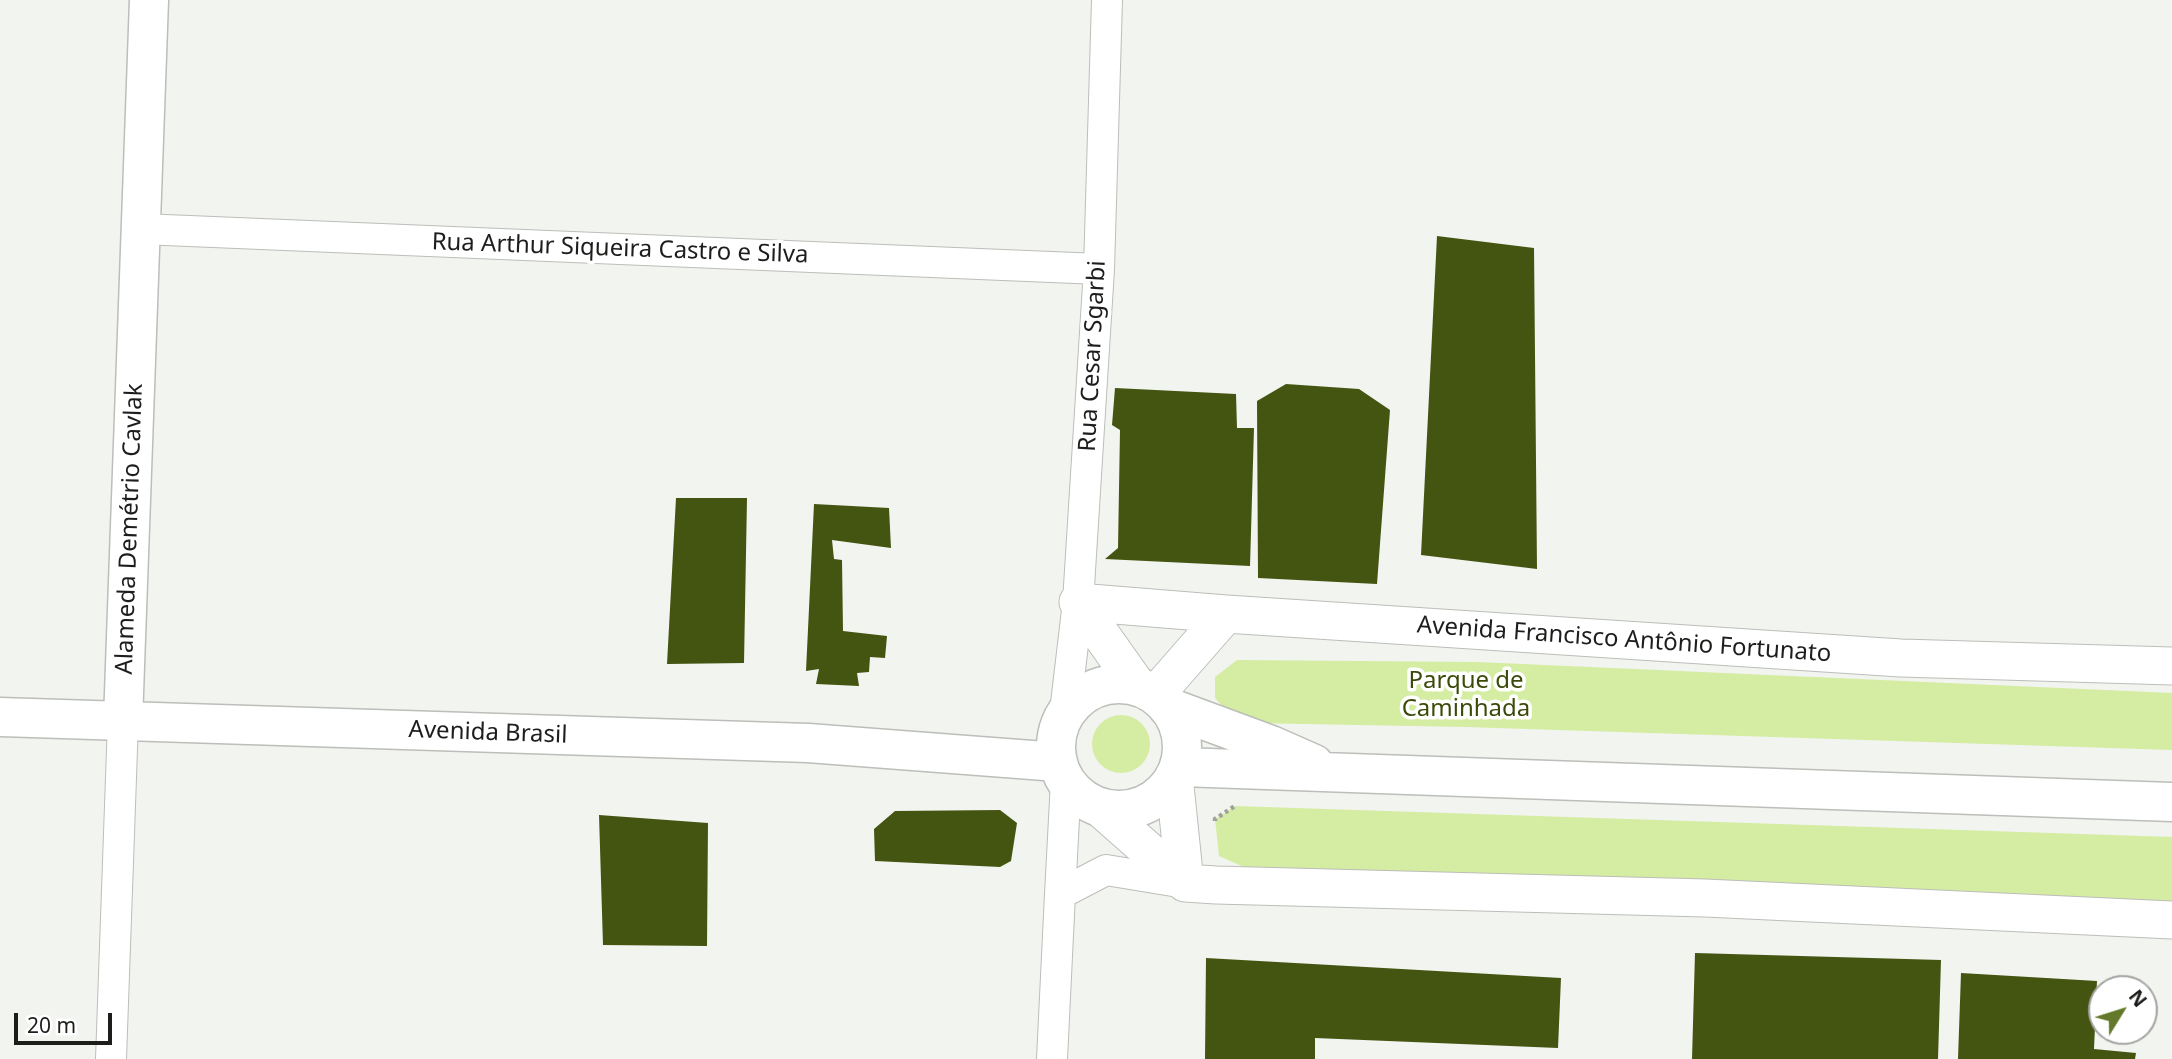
<!DOCTYPE html>
<meta charset="utf-8">
<style>
body{margin:0}
#map{position:relative;width:2172px;height:1059px;overflow:hidden;background:#f2f4ef;font-family:"Noto Sans",sans-serif}
canvas{display:block}
.north{position:absolute;left:2088px;top:975px;width:70px;height:70px;box-sizing:border-box;background:#fff;border:2px solid #a5a5a4;border-radius:50%;rotate:52deg;font-size:19px;font-weight:700;line-height:28px;text-align:center;color:#1d1d1c}
.north::after{content:'';display:block;margin:auto;width:24px;height:32px;background:#647829;clip-path:polygon(50% 0,100% 100%,50% 72%,0 100%)}
.scale{position:absolute;left:14px;top:1013px;width:98px;height:32px;box-sizing:border-box;border:4px solid #1d1d1c;border-top:0;padding-left:9px;font-size:21px;line-height:24px;white-space:nowrap;color:#1d1d1c;-webkit-text-stroke:5px #fff;paint-order:stroke}
</style>
<div id="map">
<canvas width="2172" height="1059"></canvas>
<div class="north">N</div>
<div class="scale">20 m</div>
</div>
<script>
const context = document.querySelector('canvas').getContext('2d');
context.lineJoin = 'round';
function paint(path, color) { context.fillStyle = color; context.fill(path, 'evenodd'); }
const poly = rows => new Path2D(rows.map(r => 'M' + r).join(''));
function strokePath(path, color, width, dash) { context.strokeStyle = color; context.lineWidth = width; context.lineCap = dash ? 'butt' : 'round'; context.setLineDash(dash || []); context.stroke(path); }
function write(font, color, halo, rows, align = 'center') {
  context.font = font + ' "Noto Sans",sans-serif'; context.lineWidth = 7; context.setLineDash([]); context.textBaseline = 'middle'; context.strokeStyle = halo; context.fillStyle = color; for (const [text, x, y, turn = 0] of rows) {
    context.save(); context.translate(x, y); context.rotate((+turn || 0) * Math.PI / 180); context.textAlign = isNaN(turn) ? turn : align; if (halo) context.strokeText(text, 0, 0); context.fillText(text, 0, 0); context.restore();
  }
}
const green = poly([
 [1237,660,1478,662,2172,693,2172,750,1466,727,1250,723,1224,708,1215,698,1215,677],
 '1092 744a29 29 0 1 1 58 0a29 29 0 1 1-58 0Z',
 [1235,806,2172,837,2172,906,1246,868,1219,856,1215,819]
]);
const building = poly([
 [1437,236,1534,248,1537,569,1421,555],
 [1286,384,1359,389,1390,410,1377,584,1258,578,1257,401],
 [1115,388,1236,394,1237,428,1254,428,1250,566,1105,559,1118,548,1120,430,1112,425],
 [676,498,747,498,744,663,667,664],
 [814,504,889,508,891,548,832,540,834,559,842,560,843,631,887,636,885,658,870,657,869,672,857,673,859,686,816,684,819,669,806,671],
 [1000,810,1017,823,1011,861,1000,867,875,861,874,829,895,811],
 [599,815,708,823,707,946,603,945],
 [1695,953,1941,960,1938,1059,1692,1059],
 [1206,958,1561,978,1558,1048,1315,1038,1315,1059,1205,1059],
 [1961,973,2097,981,2094,1049,2136,1053,2135,1059,1958,1059]
]);
const path = poly([
 [1215,821,1215,819,1235,806]
]);
const minor = poly([
 [141,229,1099,269],
 [1065,712,1078,602,1099,269,1107,0],
 [1060,894,1066,781],
 [111,1059,123,721],
 [1052,1059,1060,894,1106,870,1185,883]
]);
const tertiary = poly([
 [1078,602,1226,614,1901,658,2172,666],
 [1078,602,1136,684],
 [1156,694,1226,614],
 [1174,776,1185,883],
 [1099,807,1185,883,1216,885,1705,898,2172,920]
]);
const secondary = poly([
 '1056 747a63 63 0 1 1 126 0a63 63 0 1 1-126 0Z',
 [1171,708,1271,745,1314,764],
 [0,717,808,743,1058,762],
 [123,721,149,0],
 [1181,767,2172,802]
]);
const streetNames = [
 ["Rua Arthur Siqueira Castro e Silva",620,249,2],
 ["Rua Cesar Sgarbi",1093,356,-87],
 ["Alameda Demétrio Cavlak",130,529,-88],
 ["Avenida Francisco Antônio Fortunato",1624,640,4],
 ["Avenida Brasil",488,733,2]
];
const parkNames = [
 ["Parque de",1466,681],
 ["Caminhada",1466,709]
];
paint(green, '#d5eca3');
paint(building, '#445411');
strokePath(minor, '#bcbeb9', 32);
strokePath(tertiary, '#bcbeb9', 39);
strokePath(secondary, '#bcbeb9', 41);
strokePath(path, '#a0a19e', 4.5, [3.5, 3.5]);
strokePath(minor, '#fff', 30);
strokePath(tertiary, '#fff', 37);
strokePath(secondary, '#fff', 38);
write('24px', '#1d1d1c', '#fff', streetNames);
write('24px', '#3b4a09', '#fff', parkNames);
</script>
